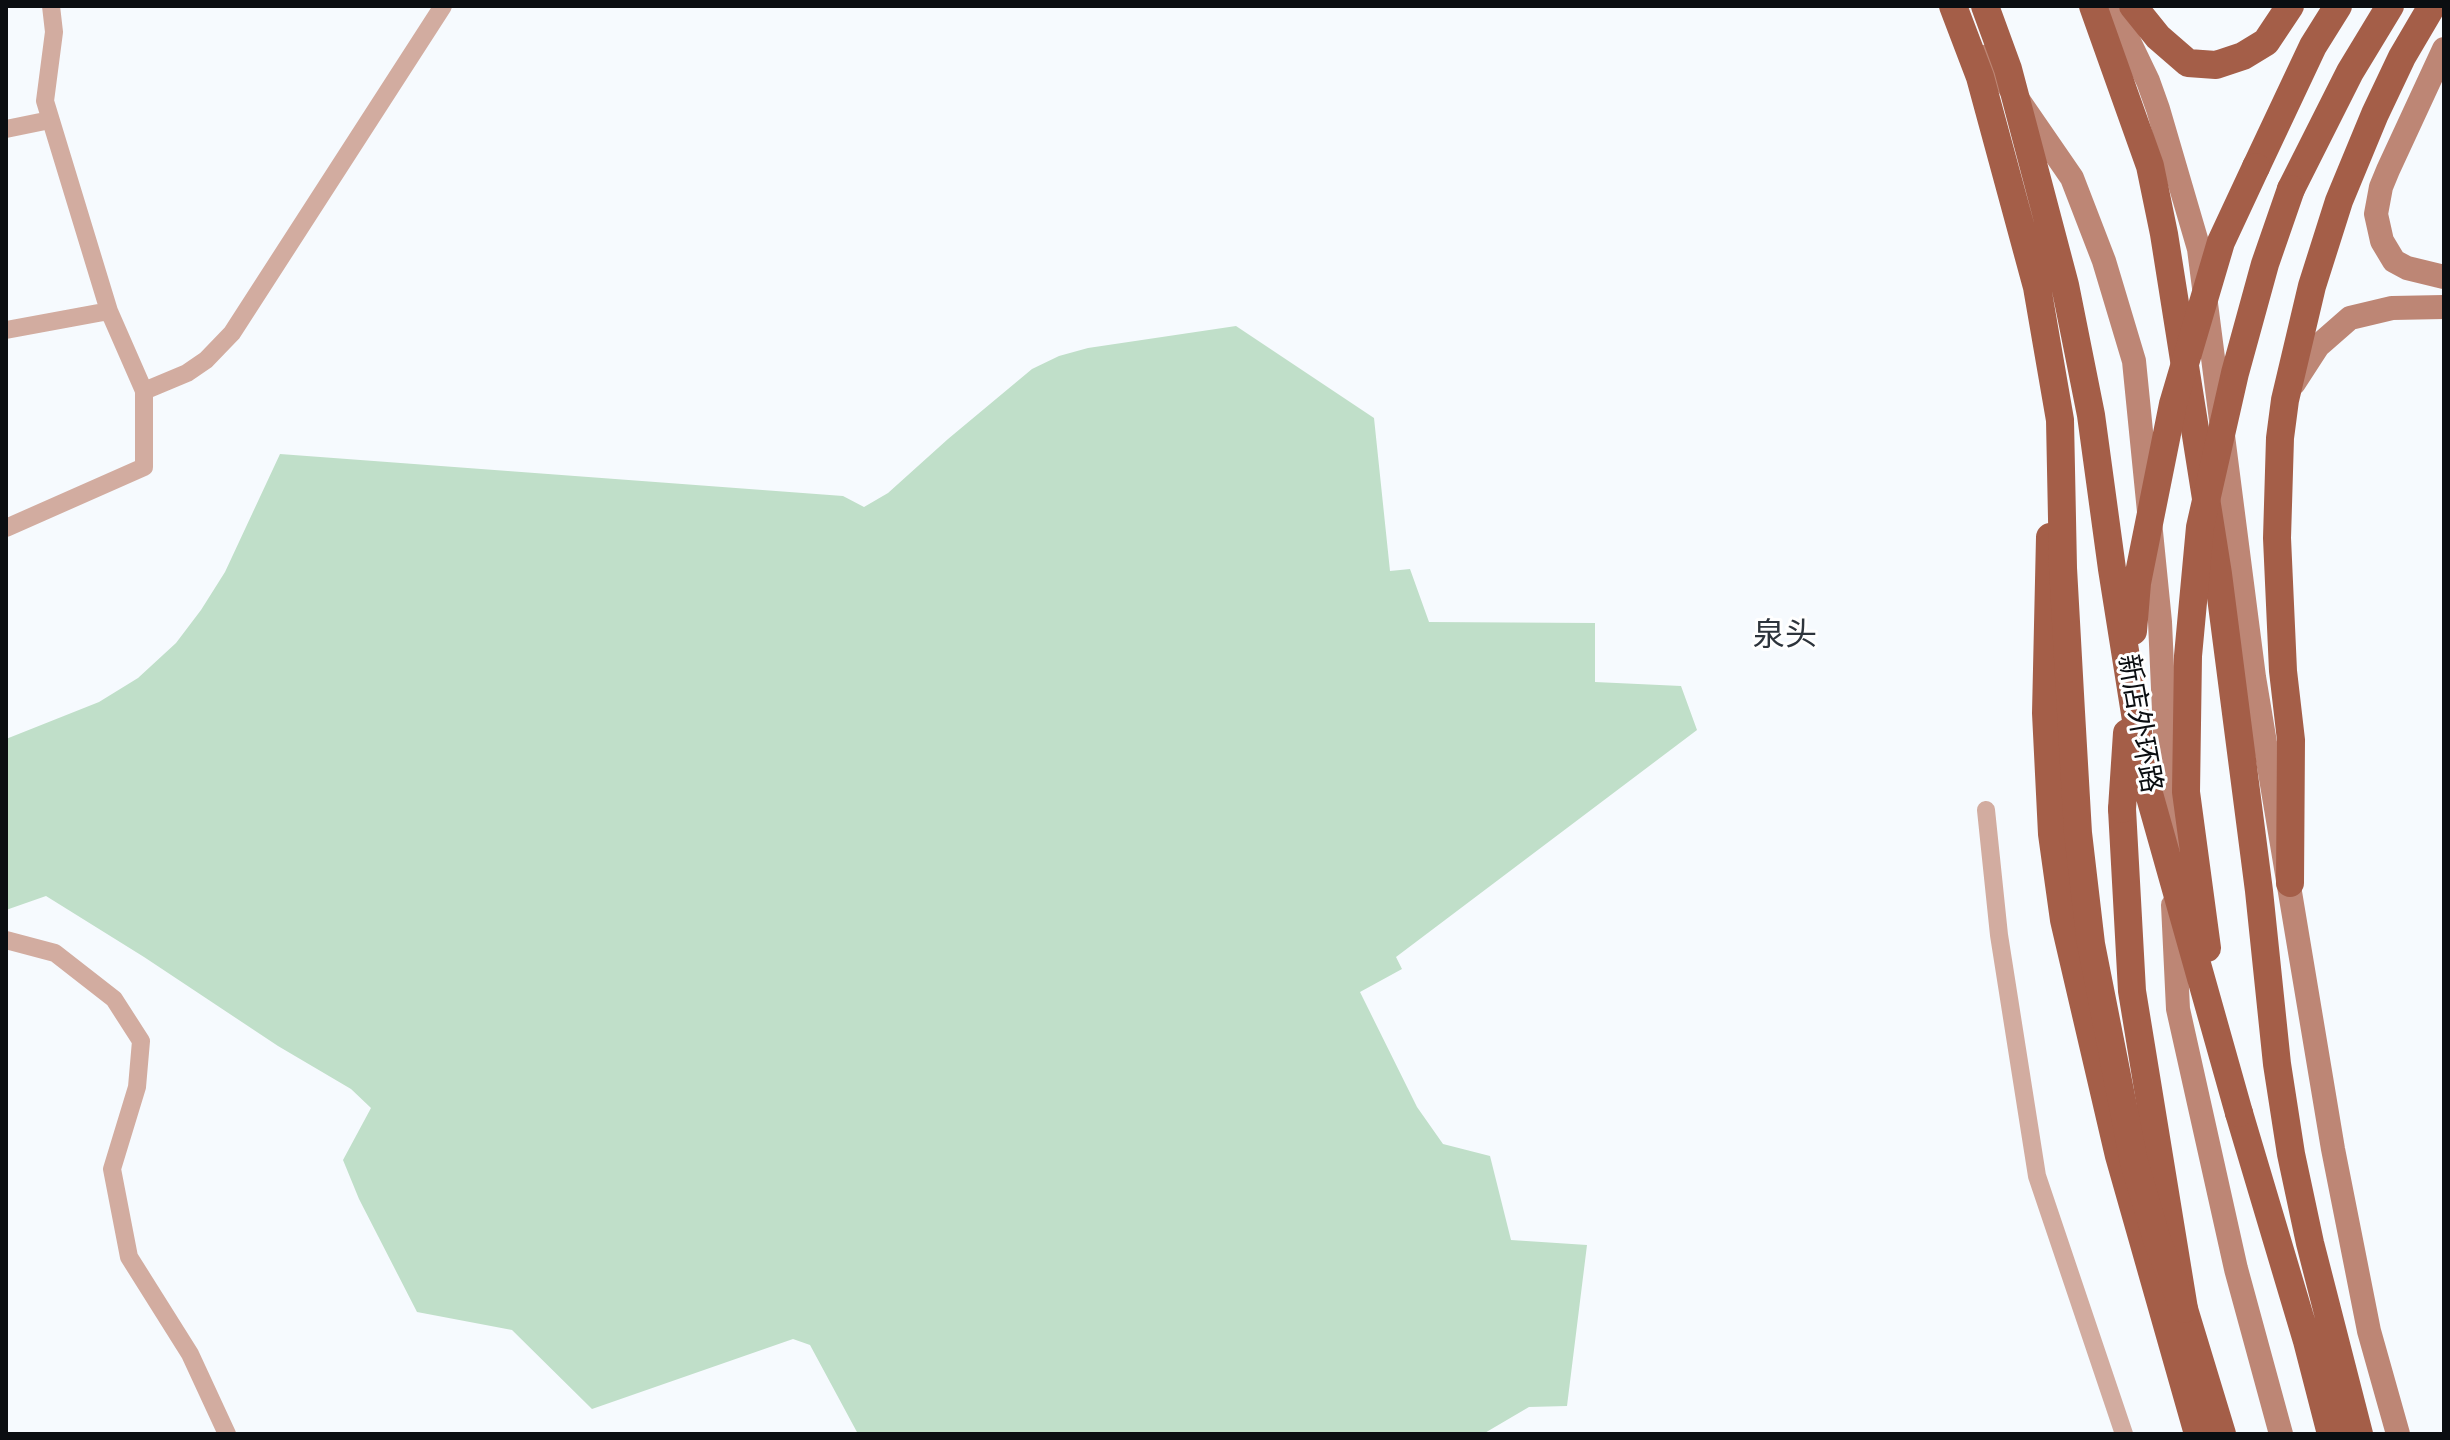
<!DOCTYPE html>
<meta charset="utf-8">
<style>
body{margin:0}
#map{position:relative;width:2450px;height:1440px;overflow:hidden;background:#f6fafe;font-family:"Sofia Sans Condensed",sans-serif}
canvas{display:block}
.frame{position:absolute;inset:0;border:8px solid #0b0e11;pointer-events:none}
</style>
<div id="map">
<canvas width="2450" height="1440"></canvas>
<div class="frame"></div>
</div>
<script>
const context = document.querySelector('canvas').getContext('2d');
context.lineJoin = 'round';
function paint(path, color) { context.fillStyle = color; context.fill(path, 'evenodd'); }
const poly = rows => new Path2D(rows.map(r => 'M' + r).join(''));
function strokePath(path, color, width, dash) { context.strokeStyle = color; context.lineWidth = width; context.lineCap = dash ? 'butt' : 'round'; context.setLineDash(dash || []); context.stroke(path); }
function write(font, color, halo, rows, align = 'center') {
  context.font = font + ' "Sofia Sans Condensed","Noto Sans SC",sans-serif'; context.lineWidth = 6; context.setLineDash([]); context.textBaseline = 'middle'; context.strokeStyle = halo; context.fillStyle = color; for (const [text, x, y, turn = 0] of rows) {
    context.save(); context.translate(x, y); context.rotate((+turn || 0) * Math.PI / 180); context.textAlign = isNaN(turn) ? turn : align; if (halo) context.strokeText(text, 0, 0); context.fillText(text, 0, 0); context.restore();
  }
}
const green = poly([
 [1236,326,1374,418,1390,571,1410,569,1429,622,1595,623,1595,682,1681,686,1697,730,1396,957,1402,969,1360,992,1417,1107,1443,1144,1490,1156,1511,1240,1587,1245,1567,1406,1529,1407,1483,1434,858,1434,810,1345,793,1339,592,1409,512,1330,417,1312,359,1199,343,1160,371,1108,351,1089,278,1046,144,957,46,896,6,910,6,739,99,702,138,678,176,643,201,610,225,572,280,454,843,496,864,507,888,493,948,439,1032,369,1059,356,1088,348]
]);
const minor = poly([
 [6,129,50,120],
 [6,330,109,311],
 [144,391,187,373,206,360,232,333,443,6],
 [6,528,144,467,144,391,109,311,45,101,54,32,51,6],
 [1986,810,1999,935,2037,1176,2124,1434],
 [6,940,55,953,114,999,141,1041,137,1087,112,1169,129,1257,190,1354,227,1434]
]);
const secondary = poly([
 [2112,6,2148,81,2158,109,2199,249,2254,677,2333,1149,2369,1331,2398,1434],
 [2444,49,2388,170,2381,187,2376,214,2382,241,2394,261,2407,268,2444,277],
 [1988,56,2072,178,2104,261,2134,361,2160,622,2170,844],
 [2294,383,2318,346,2350,318,2392,308,2444,307],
 [2173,905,2178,1009,2236,1269,2281,1434]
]);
const trunk = poly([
 [2093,6,2150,166,2164,234,2218,574,2259,891,2277,1064,2291,1154,2310,1243,2359,1434],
 [2133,6,2158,37,2188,63,2216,65,2243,56,2266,42,2290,6],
 [2256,167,2313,46,2338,6],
 [2291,189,2350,72,2390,6],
 [2050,537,2046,713,2052,834,2064,920,2119,1156,2198,1434],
 [2122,809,2132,991,2184,1309,2222,1434],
 [2290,883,2291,740,2283,671,2277,538,2280,438,2285,400,2312,286,2339,201,2375,114,2402,57,2432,6],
 [2239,1113,2307,1341,2331,1434]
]);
const trunkBridge = poly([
 [1953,6,1980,77,2037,287,2060,420,2063,568,2071,712,2078,833,2091,944,2134,1162,2157,1240,2184,1309],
 [1985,6,2008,69,2065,285,2091,415,2112,569,2146,783,2239,1113],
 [2133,631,2137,583,2173,404,2221,242,2256,167],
 [2122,809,2127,733],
 [2207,948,2186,792,2188,656,2200,527,2235,373,2265,264,2291,189]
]);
const streetNames = [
 ["新店外环路",2138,724,80]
];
const quarterNames = [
 ["泉头",1785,637]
];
paint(green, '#c0dfc9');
strokePath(minor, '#d2aca0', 18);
strokePath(secondary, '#bd8675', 24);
strokePath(trunk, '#a45e48', 28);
strokePath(trunkBridge, '#a45e48', 28);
write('28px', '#0b0e11', '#fff', streetNames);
write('32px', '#2d343c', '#fff', quarterNames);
</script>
